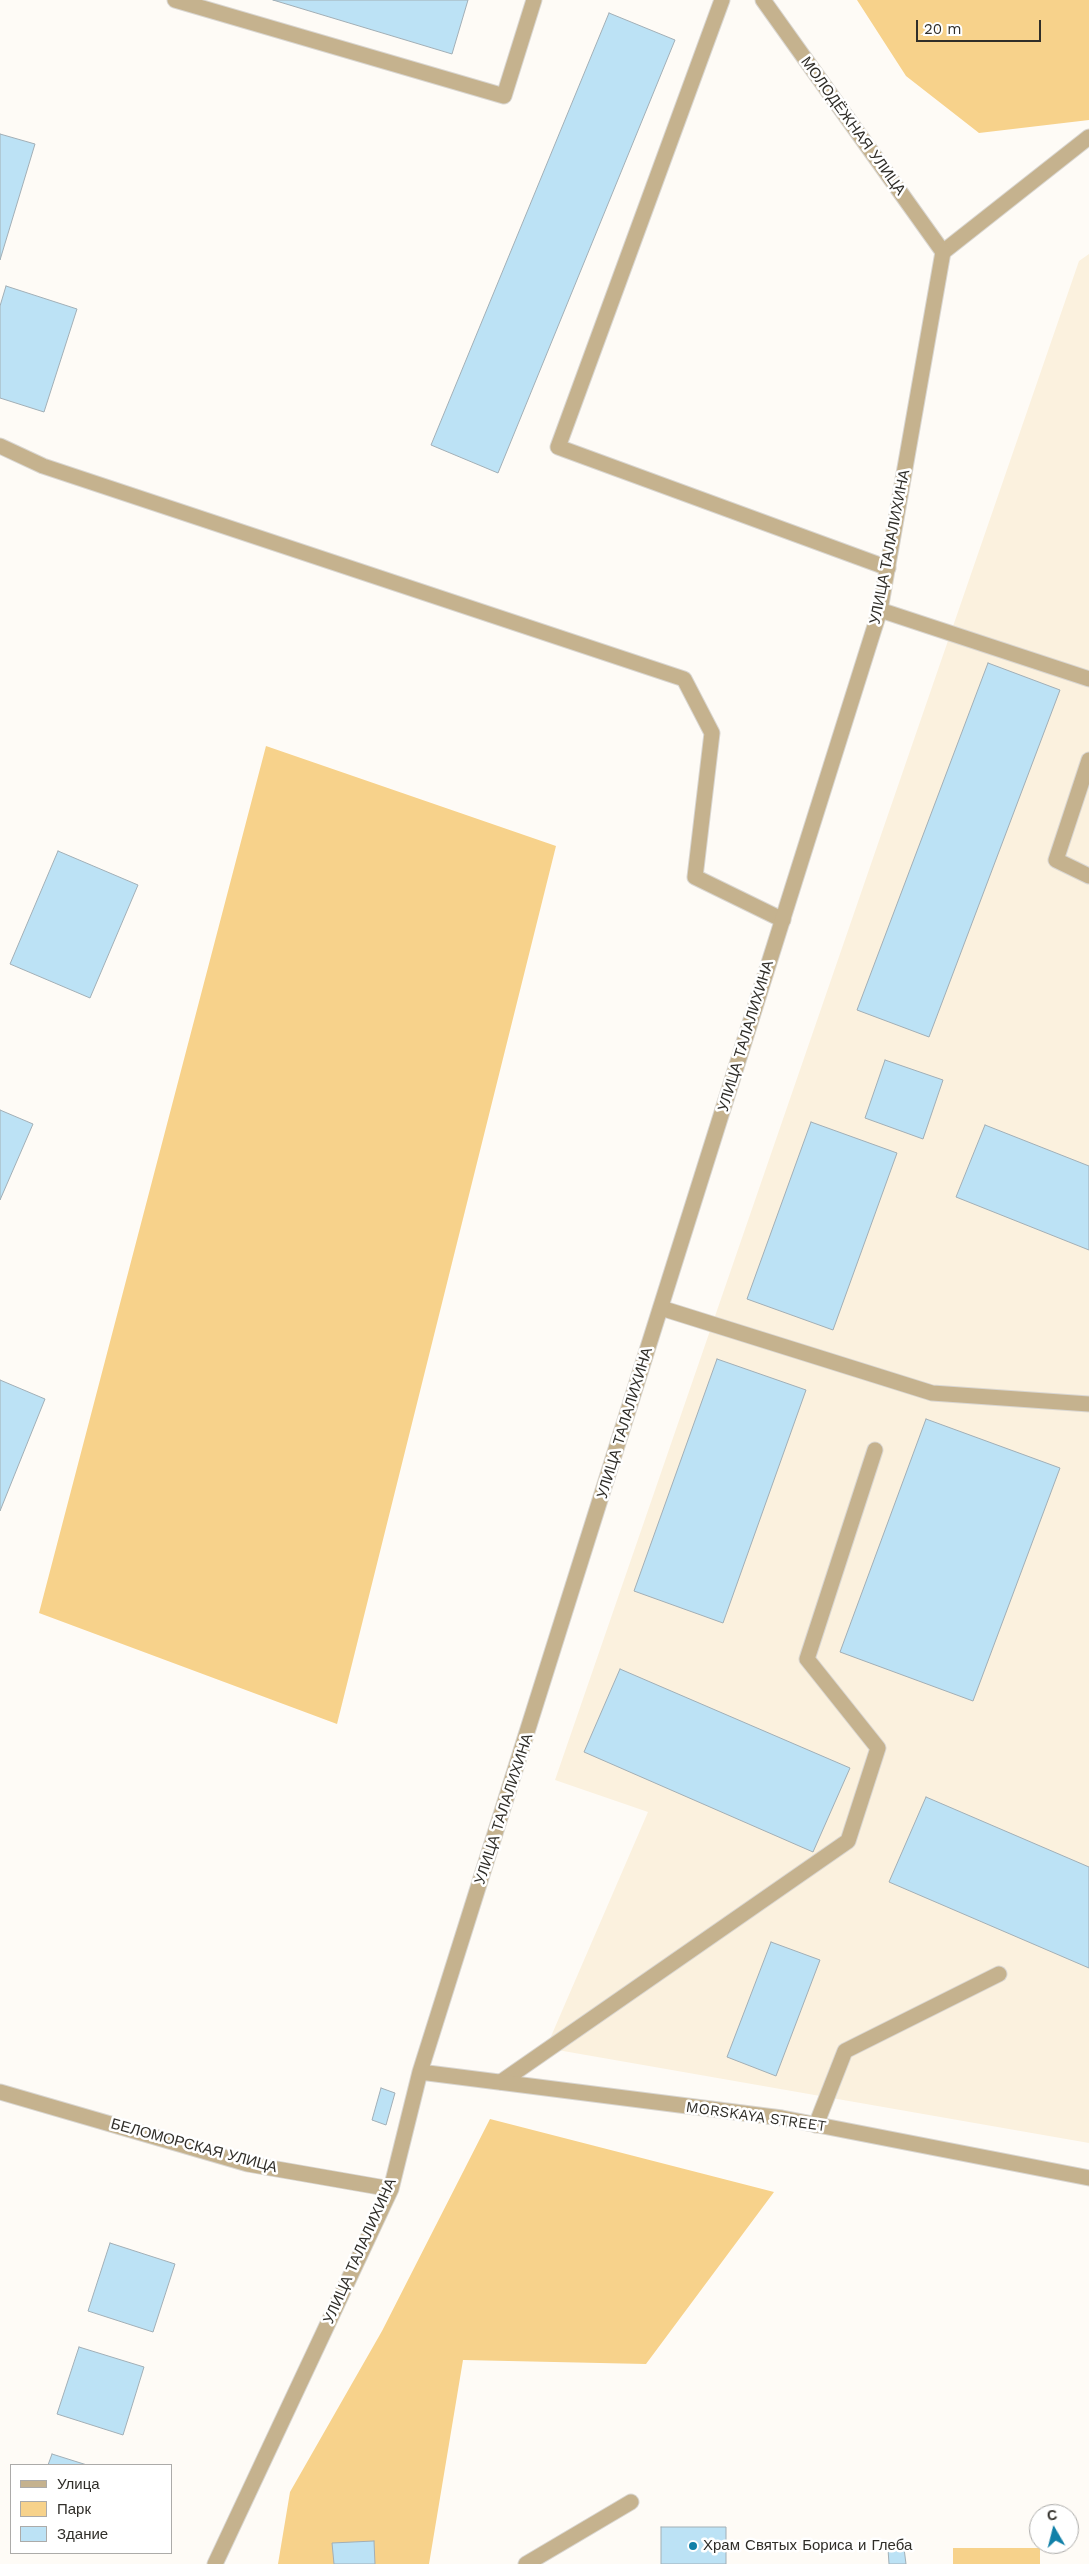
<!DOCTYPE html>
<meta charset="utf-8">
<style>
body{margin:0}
#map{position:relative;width:1089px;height:2564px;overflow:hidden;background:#fefbf6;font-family:"Work Sans",sans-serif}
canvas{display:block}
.legend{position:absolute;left:10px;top:2464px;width:162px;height:90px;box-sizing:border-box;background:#fff;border:1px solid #acaba9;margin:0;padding:6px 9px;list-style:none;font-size:15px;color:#302e29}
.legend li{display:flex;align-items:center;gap:10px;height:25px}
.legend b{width:25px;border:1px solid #acaba9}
.north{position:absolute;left:1029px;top:2504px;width:50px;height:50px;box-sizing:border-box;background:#fff;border:1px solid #acaba9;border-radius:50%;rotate:352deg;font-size:14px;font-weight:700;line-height:20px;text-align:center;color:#302e29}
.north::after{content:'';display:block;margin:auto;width:18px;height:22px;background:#1180a8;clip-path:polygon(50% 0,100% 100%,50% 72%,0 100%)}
.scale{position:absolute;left:916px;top:20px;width:125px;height:22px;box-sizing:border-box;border:2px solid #302e29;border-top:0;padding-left:6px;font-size:15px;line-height:18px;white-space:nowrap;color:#302e29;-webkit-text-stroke:4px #fff;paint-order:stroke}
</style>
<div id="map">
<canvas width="1089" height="2564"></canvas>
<ul class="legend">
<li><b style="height:6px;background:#c5b28e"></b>Улица</li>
<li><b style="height:14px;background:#f7d28b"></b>Парк</li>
<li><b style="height:14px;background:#bce2f5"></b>Здание</li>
</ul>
<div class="north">С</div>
<div class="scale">20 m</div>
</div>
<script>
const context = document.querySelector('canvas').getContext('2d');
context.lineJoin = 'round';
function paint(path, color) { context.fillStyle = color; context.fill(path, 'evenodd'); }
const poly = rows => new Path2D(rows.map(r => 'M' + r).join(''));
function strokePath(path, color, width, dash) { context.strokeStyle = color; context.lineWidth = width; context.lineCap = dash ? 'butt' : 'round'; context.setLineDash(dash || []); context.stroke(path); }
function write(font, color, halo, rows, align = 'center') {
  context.font = font + ' "Work Sans",sans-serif'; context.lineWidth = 5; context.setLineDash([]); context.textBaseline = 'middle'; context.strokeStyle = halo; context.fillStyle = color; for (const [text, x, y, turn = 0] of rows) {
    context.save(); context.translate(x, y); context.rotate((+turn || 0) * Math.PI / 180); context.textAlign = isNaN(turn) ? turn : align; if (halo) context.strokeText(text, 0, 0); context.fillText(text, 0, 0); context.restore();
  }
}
const built = poly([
 [1089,254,1089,2143,546,2048,648,1812,555,1780,1079,261]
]);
const green = poly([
 [857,0,1089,0,1089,120,979,133,906,76],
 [266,746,556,846,337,1724,39,1613],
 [490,2119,774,2192,646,2364,463,2360,429,2564,278,2564,290,2492,382,2331],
 [953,2548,1040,2548,1040,2564,953,2564]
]);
const building = poly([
 [273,0,468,0,452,54,273,0],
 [609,13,675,40,498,473,431,445,609,13],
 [0,134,35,144,0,260,0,134],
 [6,286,77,309,44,412,0,398,0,306,6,286],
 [988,663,1060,690,929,1037,857,1010,988,663],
 [58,851,138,885,90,998,10,964,58,851],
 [885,1060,943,1080,923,1139,865,1118,885,1060],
 [0,1110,33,1124,0,1200,0,1110],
 [811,1122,897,1153,833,1330,747,1299,811,1122],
 [985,1125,1089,1166,1089,1250,956,1197,985,1125],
 [717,1359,806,1390,723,1623,634,1591,717,1359],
 [0,1380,45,1399,0,1511,0,1380],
 [926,1419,1060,1468,973,1701,840,1652,926,1419],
 [620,1669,850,1768,813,1852,584,1752,620,1669],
 [926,1797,1089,1867,1089,1968,889,1882,926,1797],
 [771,1942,820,1960,776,2076,727,2057,771,1942],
 [381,2088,395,2093,386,2125,372,2120,381,2088],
 [110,2243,175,2264,153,2332,88,2311,110,2243],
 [79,2347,144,2367,123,2435,57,2414,79,2347],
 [52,2454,87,2465,48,2465,52,2454],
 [661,2527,726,2527,726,2564,661,2564,661,2527],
 [374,2541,375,2564,334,2564,332,2543,374,2541],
 [904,2548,906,2564,889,2564,888,2549,904,2548]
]);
const lane = poly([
 [175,0,504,96,534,0],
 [722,0,558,447,888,568],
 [943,252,1089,137],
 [0,446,43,466,684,679,712,733,695,877,783,920],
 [880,610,1089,679],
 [1089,760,1056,860,1089,876],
 [661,1308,932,1393,1089,1404],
 [501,2082,848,1841,878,1748,807,1659,875,1450],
 [816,2125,845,2051,999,1974],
 [526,2564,631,2502]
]);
const street = poly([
 [420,2072,782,2118,1089,2178],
 [0,2092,248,2164,391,2189],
 [215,2564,391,2189,420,2072,880,610,943,252,763,0]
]);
const markers = [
 [693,2546,5,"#1180a8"]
];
const streetNames = [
 ["МОЛОДЁЖНАЯ УЛИЦА",853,126,54],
 ["УЛИЦА ТАЛАЛИХИНА",890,547,-79],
 ["УЛИЦА ТАЛАЛИХИНА",746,1036,-73],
 ["УЛИЦА ТАЛАЛИХИНА",625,1423,-73],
 ["УЛИЦА ТАЛАЛИХИНА",504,1809,-72],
 ["MORSKAYA STREET",756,2117,8],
 ["БЕЛОМОРСКАЯ УЛИЦА",194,2146,15],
 ["УЛИЦА ТАЛАЛИХИНА",360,2251,-66]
];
const poiNames = [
 ["Храм Святых Бориса и Глеба",703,2546]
];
paint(built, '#fbf1de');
paint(green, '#f7d28b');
paint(building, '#bce2f5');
strokePath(building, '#a2afb6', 1);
strokePath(lane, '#d9d6d1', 17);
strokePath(street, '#d9d6d1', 17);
strokePath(lane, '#c5b28e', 15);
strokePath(street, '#c5b28e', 15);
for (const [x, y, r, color] of markers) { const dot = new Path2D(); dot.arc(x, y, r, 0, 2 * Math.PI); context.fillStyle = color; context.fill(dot); strokePath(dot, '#fff', 2); }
write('15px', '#302e29', '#fff', streetNames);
write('15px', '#302e29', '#fff', poiNames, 'left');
</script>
